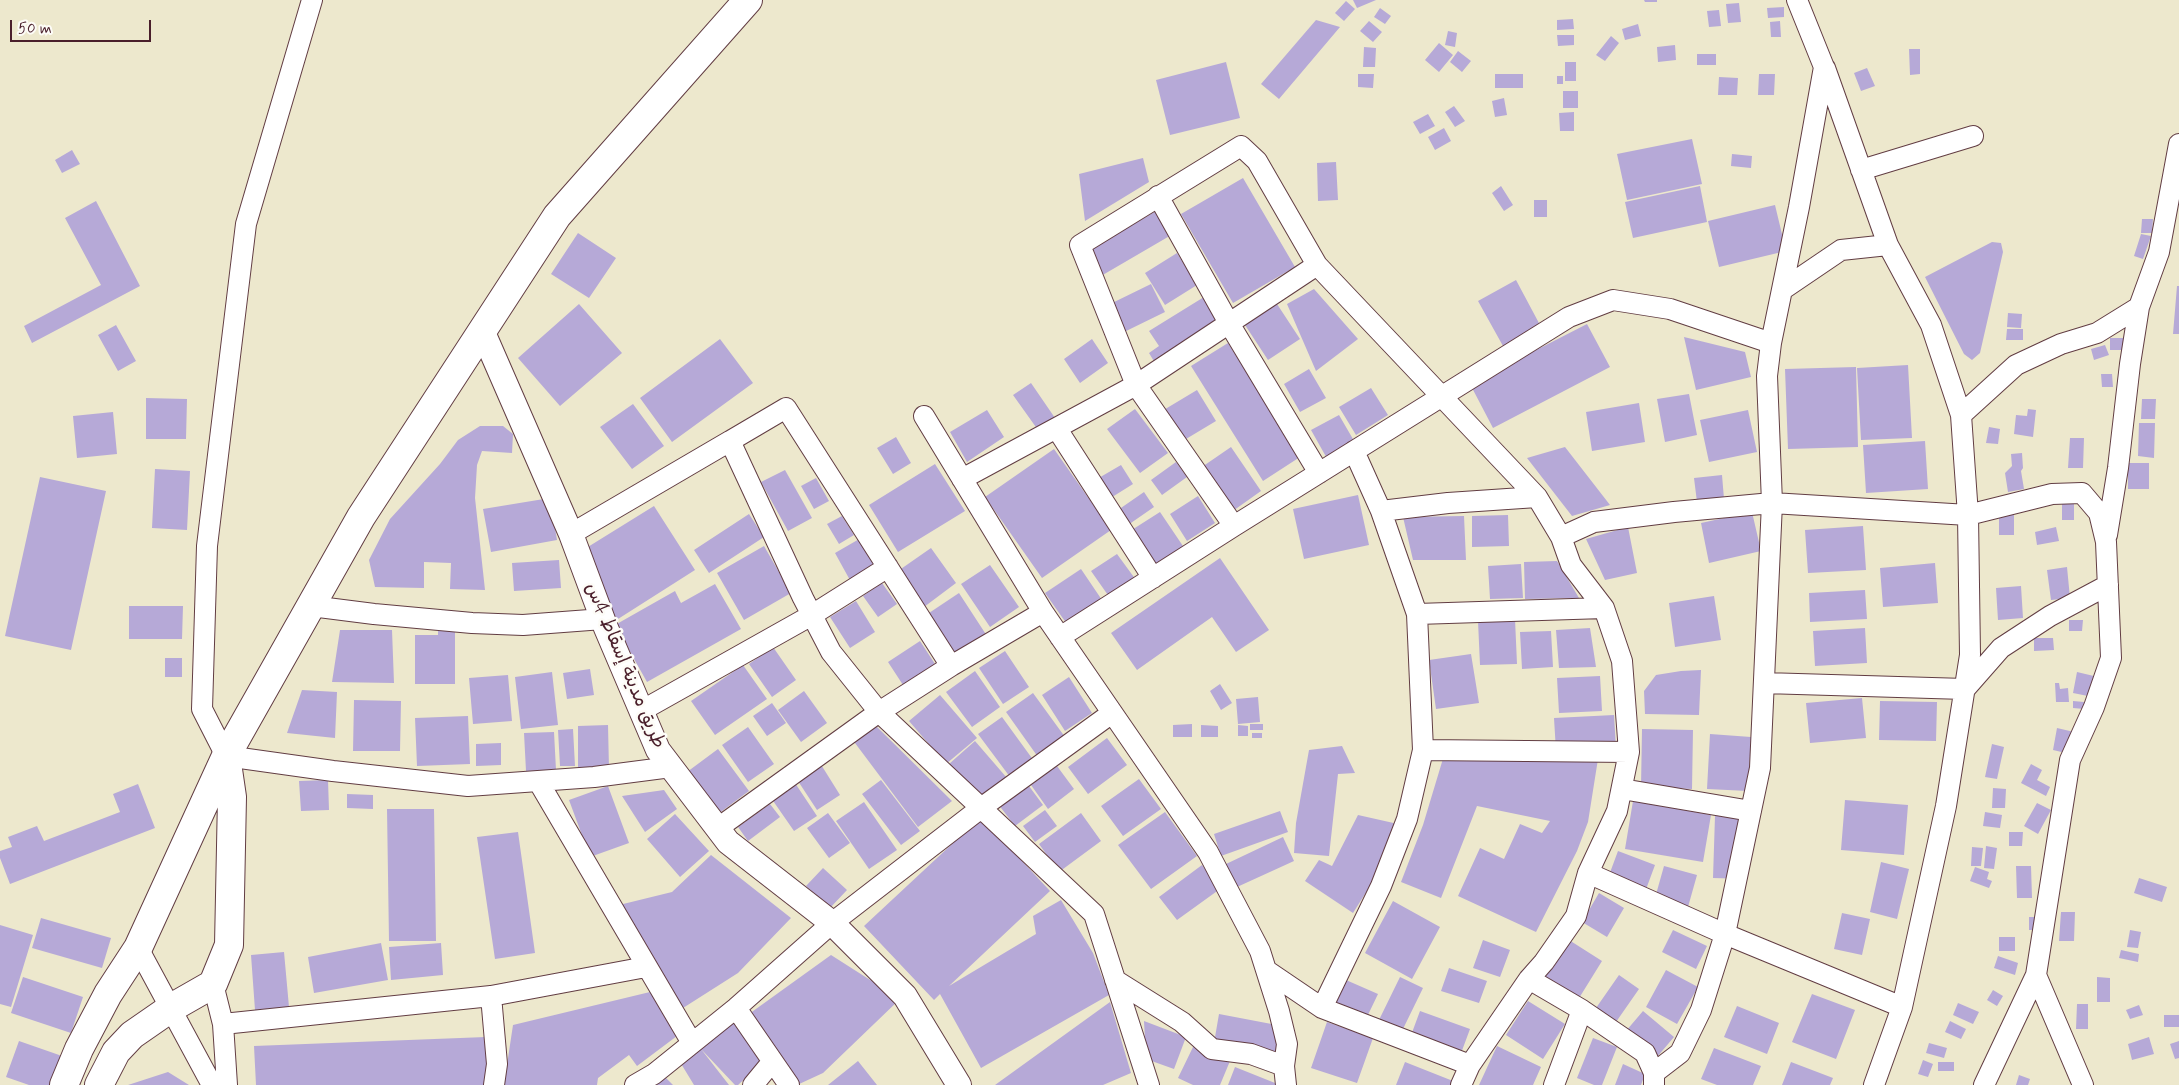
<!DOCTYPE html>
<meta charset="utf-8">
<style>
body{margin:0}
#map{position:relative;width:2179px;height:1085px;overflow:hidden;background:#ede8cd;font-family:Mynerve,sans-serif}
canvas{display:block}
.scale{position:absolute;left:10px;top:20px;width:141px;height:22px;box-sizing:border-box;border:2px solid #4a1f2b;border-top:0;padding-left:6px;font-size:15px;line-height:18px;white-space:nowrap;color:#4a1f2b;-webkit-text-stroke:4px #fdfcf7;paint-order:stroke}
</style>
<div id="map">
<canvas width="2179" height="1085"></canvas>
<div class="scale">50 m</div>
</div>
<script>
const context = document.querySelector('canvas').getContext('2d');
context.lineJoin = 'round';
function paint(path, color) { context.fillStyle = color; context.fill(path, 'evenodd'); }
const poly = rows => new Path2D(rows.map(r => 'M' + r).join(''));
function strokePath(path, color, width, dash) { context.strokeStyle = color; context.lineWidth = width; context.lineCap = dash ? 'butt' : 'round'; context.setLineDash(dash || []); context.stroke(path); }
function write(font, color, halo, rows, align = 'center') {
  context.font = font + ' Mynerve,"Playpen Sans Arabic",sans-serif'; context.lineWidth = 5; context.setLineDash([]); context.textBaseline = 'middle'; context.strokeStyle = halo; context.fillStyle = color; for (const [text, x, y, turn = 0] of rows) {
    context.save(); context.translate(x, y); context.rotate((+turn || 0) * Math.PI / 180); context.textAlign = isNaN(turn) ? turn : align; if (halo) context.strokeText(text, 0, 0); context.fillText(text, 0, 0); context.restore();
  }
}
const building = poly([
 [1353,0,1376,0,1357,8],
 [1644,0,1657,0,1657,2,1645,2],
 [1346,1,1355,9,1344,21,1335,13],
 [1739,3,1741,22,1728,23,1726,4],
 [1784,7,1784,17,1768,18,1767,8],
 [1380,8,1391,16,1385,24,1374,17],
 [1719,10,1721,26,1709,27,1707,11],
 [1573,19,1574,29,1557,30,1557,20],
 [1316,20,1340,27,1279,99,1261,84],
 [1369,21,1382,32,1373,42,1360,31],
 [1780,21,1781,37,1771,37,1770,22],
 [1638,24,1641,36,1625,40,1622,29],
 [1448,31,1457,33,1455,47,1445,45],
 [1557,35,1574,35,1574,45,1558,46],
 [1611,36,1619,43,1605,61,1596,55],
 [1439,43,1453,55,1439,72,1425,60],
 [1675,45,1676,60,1658,62,1657,47],
 [1364,47,1376,48,1375,67,1363,67],
 [1909,49,1920,49,1920,74,1910,75],
 [1458,51,1471,61,1462,72,1450,62],
 [1697,54,1716,54,1716,65,1697,65],
 [1226,62,1240,118,1170,135,1156,80],
 [1565,62,1576,62,1576,81,1565,81],
 [1867,68,1875,86,1861,91,1854,73],
 [1358,74,1374,74,1373,88,1358,87],
 [1495,74,1523,74,1523,88,1495,88],
 [1759,74,1775,74,1774,95,1758,95],
 [1557,76,1563,76,1563,84,1557,84],
 [1719,77,1738,78,1737,95,1718,95],
 [1563,91,1578,91,1578,108,1563,108],
 [1504,98,1507,115,1495,117,1492,101],
 [1454,106,1465,121,1455,127,1445,112],
 [1574,112,1574,131,1560,131,1559,113],
 [1428,114,1435,126,1420,134,1413,122],
 [1444,128,1451,141,1435,150,1428,137],
 [1692,139,1702,184,1627,200,1617,154],
 [72,150,80,164,62,173,55,160],
 [1732,154,1752,156,1751,168,1731,166],
 [1143,158,1149,182,1085,221,1079,174],
 [1336,162,1338,200,1318,201,1317,163],
 [1243,178,1295,267,1233,303,1181,214],
 [1501,186,1513,205,1504,211,1492,193],
 [1700,186,1707,222,1633,238,1625,202],
 [1534,200,1547,200,1547,217,1534,217],
 [96,201,140,286,32,343,24,326,101,285,65,218],
 [1775,205,1786,251,1719,267,1708,221],
 [1158,210,1173,234,1101,276,1087,251],
 [2142,219,2153,219,2152,233,2141,233],
 [578,233,616,258,589,298,551,274],
 [2141,234,2151,236,2143,259,2134,256],
 [1992,242,2001,243,2003,252,1980,353,1972,360,1964,354,1925,277],
 [1177,253,1197,285,1165,305,1145,273],
 [1516,280,1540,325,1503,346,1478,301],
 [1151,284,1165,312,1120,334,1106,306],
 [2177,286,2179,286,2179,334,2173,334],
 [1314,289,1358,339,1316,371,1287,304],
 [1204,297,1223,328,1158,368,1149,353,1159,346,1149,331],
 [579,304,622,353,560,406,518,358],
 [1277,304,1300,339,1268,360,1245,325],
 [2008,313,2022,314,2021,328,2007,327],
 [1587,324,1610,367,1493,428,1470,384],
 [116,325,136,361,118,371,98,335],
 [2007,329,2023,329,2023,340,2006,340],
 [1684,337,1745,352,1751,377,1696,390],
 [2110,338,2125,338,2125,350,2110,350],
 [720,339,753,383,672,442,640,398],
 [1092,339,1108,363,1080,383,1064,359],
 [1228,343,1300,457,1263,481,1191,366],
 [2105,345,2109,355,2094,360,2091,349],
 [1908,365,1912,438,1861,440,1857,368],
 [1856,367,1858,447,1788,449,1785,369],
 [1309,369,1326,398,1300,412,1284,384],
 [2101,374,2112,374,2113,387,2102,387],
 [1031,383,1055,418,1038,430,1013,395],
 [1371,388,1388,415,1356,435,1339,407],
 [1197,390,1216,421,1181,442,1162,411],
 [1689,394,1697,435,1665,442,1657,399],
 [146,398,187,399,186,439,146,439],
 [2142,399,2156,399,2155,419,2141,419],
 [1639,403,1645,442,1592,451,1586,412],
 [633,404,664,446,632,469,600,427],
 [1135,409,1168,453,1140,473,1107,429],
 [2028,409,2036,410,2033,437,2014,434,2016,415,2027,416],
 [987,410,1004,437,967,462,950,432],
 [1748,410,1757,452,1709,462,1700,420],
 [113,412,117,454,77,458,73,416],
 [1339,415,1357,446,1329,462,1311,430],
 [2139,423,2155,423,2154,458,2138,456],
 [480,426,503,426,513,434,512,453,482,451,477,465,475,498,485,590,450,589,451,563,424,562,424,588,375,587,369,560,390,519,440,464,458,440],
 [1989,427,2000,429,1998,444,1986,443],
 [896,437,911,463,893,474,877,448],
 [2070,438,2084,438,2083,468,2068,468],
 [1925,441,1928,489,1866,493,1863,445],
 [1231,447,1261,491,1230,513,1199,469],
 [1565,447,1610,505,1572,516,1527,458],
 [1054,449,1111,530,1042,578,985,497],
 [2022,453,2023,468,2021,471,2024,489,2008,492,2005,473,2012,466,2011,454],
 [1176,462,1187,477,1162,495,1151,480],
 [2128,463,2149,463,2149,489,2128,489],
 [935,464,965,511,898,552,869,505],
 [1121,465,1133,484,1109,499,1097,479],
 [155,469,190,471,187,530,152,528],
 [785,470,812,518,788,531,761,482],
 [1722,475,1724,499,1697,502,1694,478],
 [40,477,106,491,71,650,5,636],
 [816,478,829,501,814,509,801,486],
 [1144,492,1154,507,1128,525,1118,510],
 [1358,495,1369,545,1304,559,1293,509],
 [1198,496,1215,523,1187,541,1170,514],
 [550,498,557,540,491,552,483,509],
 [2062,502,2074,502,2074,520,2062,520],
 [654,506,695,570,607,626,583,550],
 [1999,511,2014,511,2014,535,1999,535],
 [1160,512,1187,552,1154,573,1127,533],
 [1752,512,1761,551,1709,563,1701,523],
 [749,514,764,537,709,573,694,550],
 [1508,515,1509,546,1472,547,1472,516],
 [842,516,854,535,839,544,827,524],
 [1464,516,1466,560,1413,560,1403,517],
 [1863,526,1866,570,1808,573,1805,530],
 [1628,527,1637,573,1605,580,1586,539],
 [2056,527,2059,541,2037,545,2035,532],
 [861,538,877,567,851,582,835,553],
 [764,546,791,593,744,620,717,573],
 [931,548,956,583,924,607,898,571],
 [1117,554,1136,580,1110,598,1091,571],
 [1220,558,1269,630,1236,652,1212,617,1137,670,1111,633],
 [559,560,561,588,514,591,512,563],
 [1557,561,1579,598,1525,599,1524,562],
 [1935,563,1938,603,1883,607,1880,568],
 [1521,564,1523,598,1490,599,1488,566],
 [990,565,1019,607,990,627,961,584],
 [2067,567,2070,598,2051,600,2047,570],
 [1081,569,1104,603,1069,627,1045,593],
 [882,583,897,604,878,617,863,596],
 [715,584,741,629,647,682,615,625,675,591,681,603],
 [2021,586,2023,618,1998,620,1996,588],
 [1865,590,1867,619,1810,622,1809,593],
 [959,593,987,636,954,657,926,615],
 [1714,596,1721,640,1675,647,1669,603],
 [856,601,875,632,850,648,830,617],
 [129,606,183,606,182,639,129,639],
 [1515,619,1517,664,1480,665,1478,621],
 [2069,620,2083,620,2082,631,2069,631],
 [438,628,455,628,455,684,415,684,415,635,438,635],
 [1590,628,1596,667,1559,668,1556,630],
 [1865,628,1867,663,1815,666,1813,631],
 [340,630,392,630,394,683,332,682],
 [1551,631,1553,667,1522,669,1520,632],
 [2034,638,2053,638,2054,650,2034,651],
 [920,641,935,664,903,685,888,662],
 [773,647,796,680,772,697,749,664],
 [1005,651,1029,687,1003,704,979,668],
 [1471,654,1479,703,1436,709,1429,660],
 [165,658,182,658,182,677,165,677],
 [743,665,767,699,715,735,691,701],
 [590,669,594,695,567,699,563,673],
 [1701,670,1699,715,1645,714,1644,691,1656,675,1681,671],
 [975,671,1000,707,972,727,946,692],
 [552,672,558,725,521,729,515,677],
 [2077,672,2098,677,2093,697,2073,693],
 [508,675,512,721,473,724,469,678],
 [1600,676,1602,711,1559,713,1557,678],
 [1069,677,1092,713,1065,731,1042,695],
 [2055,683,2059,683,2060,689,2068,688,2069,702,2056,702],
 [1220,684,1232,703,1221,710,1210,691],
 [302,690,337,692,335,738,287,733],
 [804,691,827,723,801,742,778,710],
 [1033,693,1065,737,1038,757,1006,712],
 [940,695,977,738,946,764,909,721],
 [1258,697,1260,722,1238,724,1236,699],
 [1862,698,1866,738,1810,743,1806,703],
 [354,700,401,701,400,751,353,751],
 [1880,701,1937,702,1936,741,1879,740],
 [2073,701,2084,702,2084,709,2073,708],
 [772,703,786,723,767,736,753,716],
 [1614,715,1616,748,1556,751,1554,718],
 [468,716,470,764,417,766,415,718],
 [1002,717,1034,761,1010,777,978,734],
 [873,723,952,801,918,827,852,739],
 [1192,724,1192,737,1173,737,1173,725],
 [1250,724,1263,724,1263,730,1250,730],
 [608,725,609,769,578,770,578,726],
 [1201,725,1218,726,1218,737,1201,737],
 [1238,725,1248,726,1248,736,1238,736],
 [748,727,774,764,748,782,722,745],
 [2057,728,2074,732,2070,754,2053,750],
 [573,729,575,766,560,766,558,730],
 [1642,729,1693,730,1692,789,1641,787],
 [554,732,556,770,526,771,524,733],
 [1252,733,1262,733,1262,738,1252,738],
 [1710,734,1751,737,1748,791,1707,789],
 [1107,738,1127,765,1088,794,1068,767],
 [975,741,1007,778,980,801,949,764],
 [501,743,501,765,476,766,476,744],
 [1992,744,2004,747,1997,779,1985,777],
 [1342,746,1355,773,1338,774,1329,856,1294,853,1296,823,1309,750],
 [718,749,749,791,718,814,687,772],
 [1445,752,1598,759,1588,822,1577,851,1536,932,1458,896,1480,848,1504,859,1520,824,1542,833,1550,821,1477,806,1441,898,1401,882,1423,825],
 [820,763,840,795,817,810,796,778],
 [2031,764,2042,770,2037,780,2050,787,2046,796,2021,783],
 [1057,766,1074,789,1048,809,1031,785],
 [1139,779,1161,809,1123,836,1101,806],
 [328,780,329,810,301,811,299,781],
 [793,780,817,816,794,831,769,795],
 [881,780,920,831,901,845,862,794],
 [1026,782,1043,805,1015,826,998,804],
 [138,784,155,828,10,884,0,858,0,851,12,847,8,837,37,826,44,841,120,812,113,794],
 [608,786,629,843,590,857,569,800],
 [1993,788,2006,789,2005,808,1992,808],
 [664,790,677,809,645,832,622,796],
 [347,794,373,795,373,809,347,808],
 [1845,800,1908,805,1904,855,1841,850],
 [1633,801,1711,815,1703,862,1625,849],
 [864,802,897,850,869,869,836,821],
 [2037,803,2051,810,2038,834,2024,826],
 [770,804,780,817,748,841,738,827],
 [387,809,434,809,436,941,389,941],
 [1045,810,1057,826,1035,842,1023,826],
 [1280,811,1288,832,1221,856,1214,834],
 [1165,812,1197,856,1151,889,1118,845],
 [1985,812,2002,815,2000,828,1983,826],
 [828,813,850,843,829,858,807,828],
 [1081,813,1101,841,1059,872,1039,844],
 [675,814,709,851,680,877,647,839],
 [1358,815,1398,824,1370,886,1353,913,1305,881,1319,860,1332,866],
 [1715,816,1749,816,1748,879,1713,878],
 [981,817,1050,891,949,986,1036,934,1033,916,1061,900,1093,953,1109,995,981,1068,940,994,934,1000,864,926],
 [518,832,535,953,495,959,477,837],
 [2009,832,2023,832,2022,846,2009,846],
 [1283,837,1294,861,1237,887,1226,864],
 [1986,846,1997,848,1994,869,1984,868],
 [1972,847,1983,848,1981,866,1971,866],
 [1618,851,1655,865,1645,892,1608,878],
 [711,855,791,918,738,973,683,1008,615,906,672,892],
 [1881,862,1909,869,1897,919,1870,912],
 [1202,865,1220,889,1177,920,1159,897],
 [1664,866,1697,875,1688,907,1655,898],
 [2016,866,2031,866,2032,898,2017,898],
 [1975,867,1989,872,1987,879,1992,881,1989,888,1970,881],
 [823,868,847,890,830,908,806,886],
 [2139,878,2167,887,2162,902,2134,893],
 [1599,893,1624,908,1607,937,1582,922],
 [1393,901,1440,927,1412,979,1365,953],
 [2061,912,2075,912,2074,941,2059,941],
 [1842,913,1870,919,1862,955,1834,949],
 [2029,917,2037,917,2037,930,2029,930],
 [41,918,111,938,102,968,32,948],
 [0,925,33,935,11,1007,0,1004],
 [1673,930,1707,946,1696,969,1662,952],
 [2130,930,2141,932,2138,948,2127,947],
 [1999,937,2015,937,2015,951,1999,951],
 [1483,940,1510,950,1500,977,1473,968],
 [1569,940,1602,961,1576,1003,1542,982],
 [381,943,388,980,314,993,308,957],
 [441,943,443,975,391,980,389,947],
 [2121,950,2139,954,2138,962,2119,958],
 [284,952,289,1007,255,1010,251,955],
 [831,955,900,999,823,1073,797,1085,749,1014],
 [1998,956,2018,963,2015,975,1994,968],
 [1449,968,1487,981,1479,1003,1441,991],
 [1666,970,1698,987,1677,1024,1646,1007],
 [1619,975,1639,989,1616,1022,1596,1008],
 [23,977,83,997,71,1033,11,1013],
 [1400,977,1423,988,1401,1033,1378,1022],
 [2097,977,2110,978,2110,1002,2097,1002],
 [1346,980,1378,994,1366,1019,1335,1005],
 [1993,990,2003,996,1997,1006,1987,1000],
 [650,992,681,1033,637,1066,629,1055,598,1078,597,1085,500,1085,505,1078,513,1025],
 [1812,994,1855,1010,1836,1059,1792,1042],
 [1528,1001,1565,1024,1543,1059,1506,1035],
 [1110,1002,1131,1073,1103,1085,995,1085],
 [1958,1003,1979,1012,1973,1024,1953,1015],
 [2077,1004,2088,1004,2088,1029,2076,1029],
 [2139,1005,2143,1015,2130,1019,2126,1010],
 [1737,1006,1779,1023,1767,1054,1724,1037],
 [1420,1011,1470,1029,1460,1056,1410,1038],
 [1643,1011,1674,1037,1657,1057,1626,1031],
 [1219,1014,1282,1026,1276,1055,1214,1043],
 [2164,1015,2179,1015,2179,1027,2164,1027],
 [735,1017,767,1058,738,1085,735,1085,701,1049,729,1085,694,1085,680,1062],
 [1144,1021,1186,1037,1174,1069,1146,1059],
 [1950,1021,1966,1029,1961,1039,1945,1032],
 [1327,1022,1373,1038,1357,1083,1311,1068],
 [486,1037,488,1085,256,1085,254,1046],
 [2149,1037,2154,1054,2132,1060,2128,1044],
 [1593,1038,1617,1047,1602,1085,1594,1085,1577,1078],
 [19,1041,62,1056,52,1085,29,1085,6,1077],
 [2179,1041,2179,1058,2175,1059,2170,1044],
 [1929,1043,1947,1048,1944,1058,1926,1053],
 [1194,1045,1230,1061,1220,1085,1193,1085,1178,1078],
 [1497,1046,1541,1067,1533,1085,1479,1085],
 [1714,1048,1761,1066,1753,1085,1717,1085,1701,1079],
 [1923,1060,1933,1064,1928,1077,1918,1074],
 [858,1061,877,1085,828,1085],
 [1405,1062,1453,1081,1451,1085,1396,1085],
 [1791,1062,1833,1078,1830,1085,1782,1085],
 [1938,1062,1954,1062,1954,1071,1938,1071],
 [1623,1064,1645,1074,1641,1085,1615,1085],
 [1235,1067,1280,1085,1228,1085],
 [168,1072,189,1085,128,1085],
 [2019,1075,2030,1079,2028,1085,2016,1085],
 [665,1077,673,1085,651,1085]
]);
const minor = poly([
 [312,0,246,224,207,546,202,709,226,756,333,771,468,786,594,777,671,767],
 [1825,68,1888,245],
 [1861,170,1973,136],
 [1158,196,1230,325,1319,473],
 [1782,290,1841,250,1888,245,1931,325,1961,415,1968,515,1970,655,1946,806,1902,1007,1874,1085],
 [1961,415,2016,365,2061,344,2097,333,2139,307,2159,252,2179,144],
 [924,416,1043,612,1208,852,1260,951,1279,1011,1287,1044,1284,1066,1286,1085],
 [1057,429,1153,578],
 [730,441,786,408,951,666],
 [962,479,1136,385,1317,265],
 [1381,511,1448,503,1537,497],
 [1234,526,1136,385,1080,245,1241,146,1257,161,1317,265,1537,497,1561,537,1571,565,1604,608,1622,661,1629,752,1617,811,1588,873,1576,916,1544,962,1529,979,1470,1065,1461,1085],
 [571,534,730,441,803,598,831,652,879,712,1094,914,1149,1085],
 [2107,535,2118,468,2130,364,2139,307],
 [1561,537,1594,522,1674,512,1772,503,1968,515,2052,494,2082,493,2099,513,2106,542,2111,658,2094,707,2070,760,2036,975,1984,1085],
 [311,606,374,614,472,623,523,625,603,619],
 [1417,614,1604,608],
 [1060,637,1234,526,1569,317,1613,300,1670,309,1771,343],
 [1764,683,1965,689,2001,648,2050,616,2108,585],
 [641,711,812,615,888,567],
 [1423,750,1629,752],
 [538,781,692,1043],
 [1622,789,1751,811],
 [718,828,879,712,951,666,1043,612],
 [1588,873,1725,934,1902,1007],
 [138,948,212,1085],
 [1266,970,1322,1008,1470,1065],
 [2036,975,2083,1085],
 [1529,979,1582,1010,1645,1053,1654,1073,1654,1085],
 [1115,980,1182,1022,1212,1049,1251,1054,1284,1066],
 [213,984,223,1024,227,1085],
 [491,996,497,1064,494,1085],
 [736,1008,789,1085],
 [1322,1008,1381,886,1407,819,1423,750,1417,614,1381,511,1354,451],
 [223,1024,491,996,646,967],
 [1654,1073,1680,1053,1701,1010,1725,934,1760,768,1772,503,1767,376,1771,343,1799,207,1824,67,1797,0],
 [635,1085,654,1074,736,1008,832,923,981,808,1112,713],
 [753,1085,772,1062],
 [1554,1085,1582,1010]
]);
const tertiary = poly([
 [482,330,571,534,606,628,658,750,728,842,832,923,905,996,959,1085]
]);
const secondary = poly([
 [64,1085,79,1049,108,994,138,948,226,756,361,517,557,216,748,0],
 [99,1085,116,1052,132,1035,171,1008,213,984,229,945,232,797,226,756]
]);
const streetNames = [
 ["طريق مدينة إسقاط 4س",624,666,67]
];
paint(building, '#b6a9d7');
strokePath(minor, '#623d43', 22);
strokePath(tertiary, '#623d43', 26);
strokePath(secondary, '#623d43', 30);
strokePath(minor, '#fff', 20);
strokePath(tertiary, '#fff', 24);
strokePath(secondary, '#fff', 28);
write('19px', '#4a1f2b', '#fdfcf7', streetNames);
</script>
